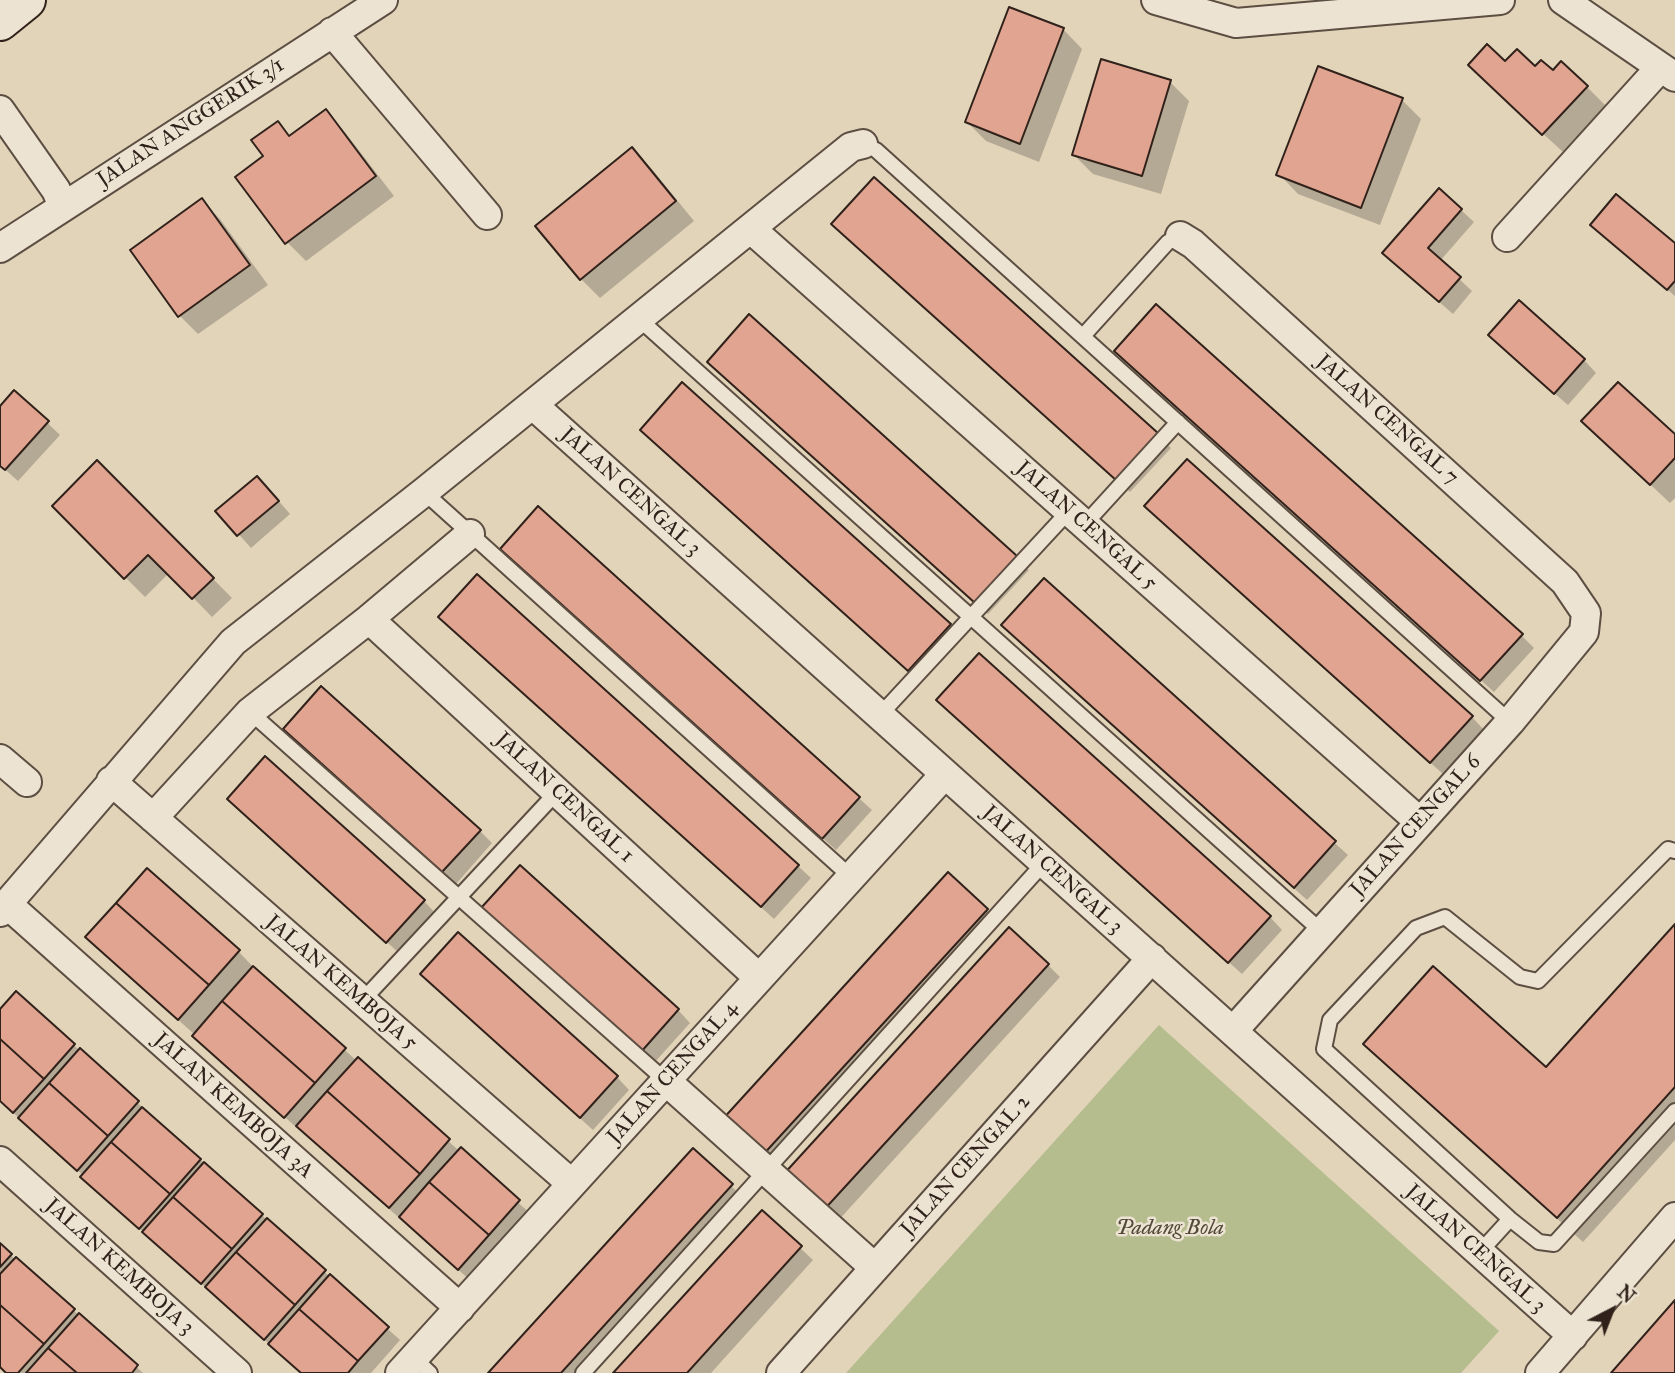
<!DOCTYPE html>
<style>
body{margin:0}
#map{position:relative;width:1675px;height:1373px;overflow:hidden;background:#e2d4b9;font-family:"IM FELL Great Primer",serif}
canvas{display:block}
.north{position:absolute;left:1577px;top:1275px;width:70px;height:70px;-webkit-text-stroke:5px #ece3d2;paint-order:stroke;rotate:42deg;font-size:19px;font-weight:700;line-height:28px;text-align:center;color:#30221b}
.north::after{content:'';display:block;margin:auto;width:24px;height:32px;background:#30221b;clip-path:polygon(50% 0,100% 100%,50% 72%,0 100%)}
</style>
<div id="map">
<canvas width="1675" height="1373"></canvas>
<div class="north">N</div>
</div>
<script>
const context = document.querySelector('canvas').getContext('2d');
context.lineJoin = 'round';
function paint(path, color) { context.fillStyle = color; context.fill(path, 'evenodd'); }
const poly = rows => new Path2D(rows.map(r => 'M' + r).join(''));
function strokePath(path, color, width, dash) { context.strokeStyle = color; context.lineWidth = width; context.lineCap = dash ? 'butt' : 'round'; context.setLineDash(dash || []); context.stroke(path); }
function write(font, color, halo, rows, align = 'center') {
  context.font = font + ' "IM FELL Great Primer",serif'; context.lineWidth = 5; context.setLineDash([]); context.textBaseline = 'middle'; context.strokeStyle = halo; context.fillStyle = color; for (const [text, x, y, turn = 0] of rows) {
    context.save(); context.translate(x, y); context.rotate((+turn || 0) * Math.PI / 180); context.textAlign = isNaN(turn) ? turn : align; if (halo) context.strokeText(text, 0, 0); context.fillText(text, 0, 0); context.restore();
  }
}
const green = poly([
 [1159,1025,1499,1331,1461,1373,846,1373]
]);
const shadow = poly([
 [1063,29,1082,49,1039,162,986,141,967,122],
 [1505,64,1553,72,1587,87,1606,106,1563,152,1489,84],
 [1170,82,1189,101,1161,194,1093,174,1074,155],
 [1402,100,1421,119,1380,225,1298,194,1279,174],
 [325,112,344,131,394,196,306,261,287,242,265,157,277,123,291,137],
 [632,149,651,168,694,221,600,298,581,279,538,226],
 [201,200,220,219,268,285,198,334,179,315],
 [1461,210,1474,222,1440,261,1472,291,1453,314,1397,265],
 [1592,225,1675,245,1675,296,1605,238],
 [846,236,1158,435,1171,448,1130,492],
 [749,317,1029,570,988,614,721,374],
 [1502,348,1584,360,1596,373,1568,405],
 [1129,363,1521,635,1534,648,1494,692],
 [15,392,60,435,18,481,0,465,0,408],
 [1675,437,1675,498,1670,503,1603,440],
 [655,442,949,625,962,638,922,682],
 [97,462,232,598,212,617,169,573,145,597,54,506],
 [269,490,290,514,251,548,218,511],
 [538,509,872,810,836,850,515,561],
 [1159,518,1472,717,1484,730,1444,775],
 [1044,580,1348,855,1307,900,1016,637],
 [453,629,798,866,811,878,774,919],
 [951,712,1270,917,1282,930,1242,974],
 [298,741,480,831,492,843,456,884],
 [242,811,424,901,436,914,400,954],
 [987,910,999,923,775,1168,736,1133],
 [496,920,678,1010,690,1023,654,1063],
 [1675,927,1675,1140,1583,1242,1391,1069,1546,1070],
 [87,937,238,951,257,971,357,1061,531,1214,471,1281,213,1054,195,1035],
 [1048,965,1060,977,836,1223,797,1188],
 [435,987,617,1077,629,1090,593,1130],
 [16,993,400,1340,371,1373,302,1373,95,1189,84,1176,0,1101,0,1012],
 [693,1151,744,1198,585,1373,490,1373],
 [762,1212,813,1260,711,1373,616,1373],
 [0,1246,73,1310,143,1373,7,1373,0,1367]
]);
const building = poly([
 [1009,7,1064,28,1020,144,965,122,1009,7],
 [1487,44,1505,61,1517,49,1535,66,1541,60,1553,70,1561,61,1588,86,1542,135,1468,65,1487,44],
 [1101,59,1171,80,1142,176,1072,155,1101,59],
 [1318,66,1403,98,1361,208,1276,175,1318,66],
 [326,109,376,176,285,244,235,177,263,156,251,140,278,121,289,136,326,109],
 [632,147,676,201,580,280,535,226,632,147],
 [874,177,1159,434,1117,481,831,224,874,177],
 [1439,188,1462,209,1428,248,1461,277,1439,302,1382,253,1439,188],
 [1616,194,1675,243,1675,281,1667,290,1590,225,1616,194],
 [202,198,250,265,178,317,130,250,202,198],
 [1519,300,1585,359,1554,394,1488,335,1519,300],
 [1156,304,1523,634,1480,681,1114,351,1156,304],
 [749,314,1017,556,975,603,707,362,749,314],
 [682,382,951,624,908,671,640,430,682,382],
 [1618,382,1675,434,1675,458,1650,485,1581,421,1618,382],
 [14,390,49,421,5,470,0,466,0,406,14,390],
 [1187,459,1473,716,1430,763,1144,506,1187,459],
 [97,460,214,578,192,599,148,555,124,579,52,506,97,460],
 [257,476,279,501,237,536,215,511,257,476],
 [538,506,860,797,822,839,500,549,538,506],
 [477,574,799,865,761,907,438,617,477,574],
 [1044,578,1336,841,1294,888,1001,625,1044,578],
 [979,653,1271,916,1228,963,936,700,979,653],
 [321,686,481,830,442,872,283,729,321,686],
 [265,756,425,900,386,943,227,799,265,756],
 [520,865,679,1009,641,1052,481,908,520,865],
 [147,868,240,950,209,985,116,903,147,868],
 [948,872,988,909,761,1157,721,1121,948,872],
 [116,903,209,985,178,1020,85,937,116,903],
 [1675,924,1675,1087,1557,1218,1363,1044,1433,966,1546,1067,1675,924],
 [1009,927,1049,964,822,1212,782,1176,1009,927],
 [458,932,618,1076,580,1118,420,974,458,932],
 [253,966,346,1048,315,1083,222,1001,253,966],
 [16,991,75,1044,44,1079,0,1039,0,1009,16,991],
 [222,1001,315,1083,284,1118,192,1036,222,1001],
 [0,1039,44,1079,13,1113,0,1101,0,1039],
 [80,1048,139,1101,108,1136,49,1083,80,1048],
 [358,1057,450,1139,420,1174,327,1091,358,1057],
 [49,1083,108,1136,77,1171,18,1118,49,1083],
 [327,1091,420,1174,389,1208,296,1126,327,1091],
 [142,1107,201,1159,170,1194,111,1142,142,1107],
 [111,1142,170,1194,139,1229,80,1177,111,1142],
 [461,1147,520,1200,489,1235,429,1182,461,1147],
 [693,1148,733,1184,561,1373,488,1373,693,1148],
 [204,1162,263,1214,232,1249,173,1197,204,1162],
 [429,1182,489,1235,458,1270,399,1217,429,1182],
 [173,1197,232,1249,201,1284,142,1232,173,1197],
 [762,1210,802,1246,687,1373,613,1373,762,1210],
 [267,1218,326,1270,295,1305,236,1252,267,1218],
 [0,1243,12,1254,0,1267,0,1243],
 [236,1252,295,1305,264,1340,205,1287,236,1252],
 [16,1257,75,1309,44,1344,0,1305,0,1274,16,1257],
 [330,1274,389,1327,358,1361,299,1309,330,1274],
 [1675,1300,1675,1373,1611,1373,1675,1300],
 [0,1305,44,1344,18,1373,6,1373,0,1367,0,1305],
 [299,1309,358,1361,348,1373,301,1373,268,1344,299,1309],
 [79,1313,138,1365,132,1373,77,1373,48,1348,79,1313],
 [48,1348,77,1373,26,1373,48,1348]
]);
const lane = poly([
 [863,144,876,150,1510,722],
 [639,319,1321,931],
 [1083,336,1168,242,1180,236],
 [424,492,851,877],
 [1084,525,1178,422],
 [250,712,666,1081],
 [880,715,1069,511],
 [1675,851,1668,849,1538,981,1520,977,1445,917,1416,928,1330,1020,1324,1049,1510,1219,1539,1242,1554,1244,1675,1111],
 [362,1001,557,792],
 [1479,1253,1510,1219],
 [414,1358,430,1373],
 [583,1373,1043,864]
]);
const street = poly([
 [1156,0,1236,23,1500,0],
 [1563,0,1675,77],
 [332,32,487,215],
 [0,110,56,190,63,206],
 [751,229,1420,822],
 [1180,236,1193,244,1565,582,1586,613,1584,632,1510,722,1233,1031],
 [1507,237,1660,68],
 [0,248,383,0],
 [533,405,1573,1336],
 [369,619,759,978],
 [0,759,27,782],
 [111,781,572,1184],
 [153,818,250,712,369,619,470,534],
 [7,904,460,1308],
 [0,912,233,642,424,492,851,147,863,144],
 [666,1081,875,1268],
 [0,1161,237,1373],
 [400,1373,945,774],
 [781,1373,1152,958],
 [1540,1373,1675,1217]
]);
const secondary = poly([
 [0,21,26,0]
]);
const streetNames = [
 ["JALAN ANGGERIK 3/1",191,123,-33],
 ["JALAN CENGAL 7",1387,420,42],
 ["JALAN CENGAL 3",630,492,42],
 ["JALAN CENGAL 5",1086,526,42],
 ["JALAN CENGAL 1",564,798,43],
 ["JALAN CENGAL 6",1416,826,-48],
 ["JALAN CENGAL 3",1052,870,42],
 ["JALAN KEMBOJA 5",341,983,41],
 ["JALAN CENGAL 4",673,1073,-48],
 ["JALAN KEMBOJA 3A",233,1106,42],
 ["JALAN CENGAL 2",966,1166,-48],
 ["JALAN CENGAL 3",1475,1249,42],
 ["JALAN KEMBOJA 3",119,1267,42]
];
const parkNames = [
 ["Padang Bola",1170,1229]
];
paint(green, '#b5bc8e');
paint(shadow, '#0003');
paint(building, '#e0a490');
strokePath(building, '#30221b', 2);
strokePath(lane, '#5c4e42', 18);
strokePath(street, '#5c4e42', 32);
strokePath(secondary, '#30221b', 42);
strokePath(lane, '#ece3d2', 14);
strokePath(street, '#ece3d2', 28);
strokePath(secondary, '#ece3d2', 38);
write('21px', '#30221b', '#ece3d2', streetNames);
write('italic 21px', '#514838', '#ece3d2', parkNames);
</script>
